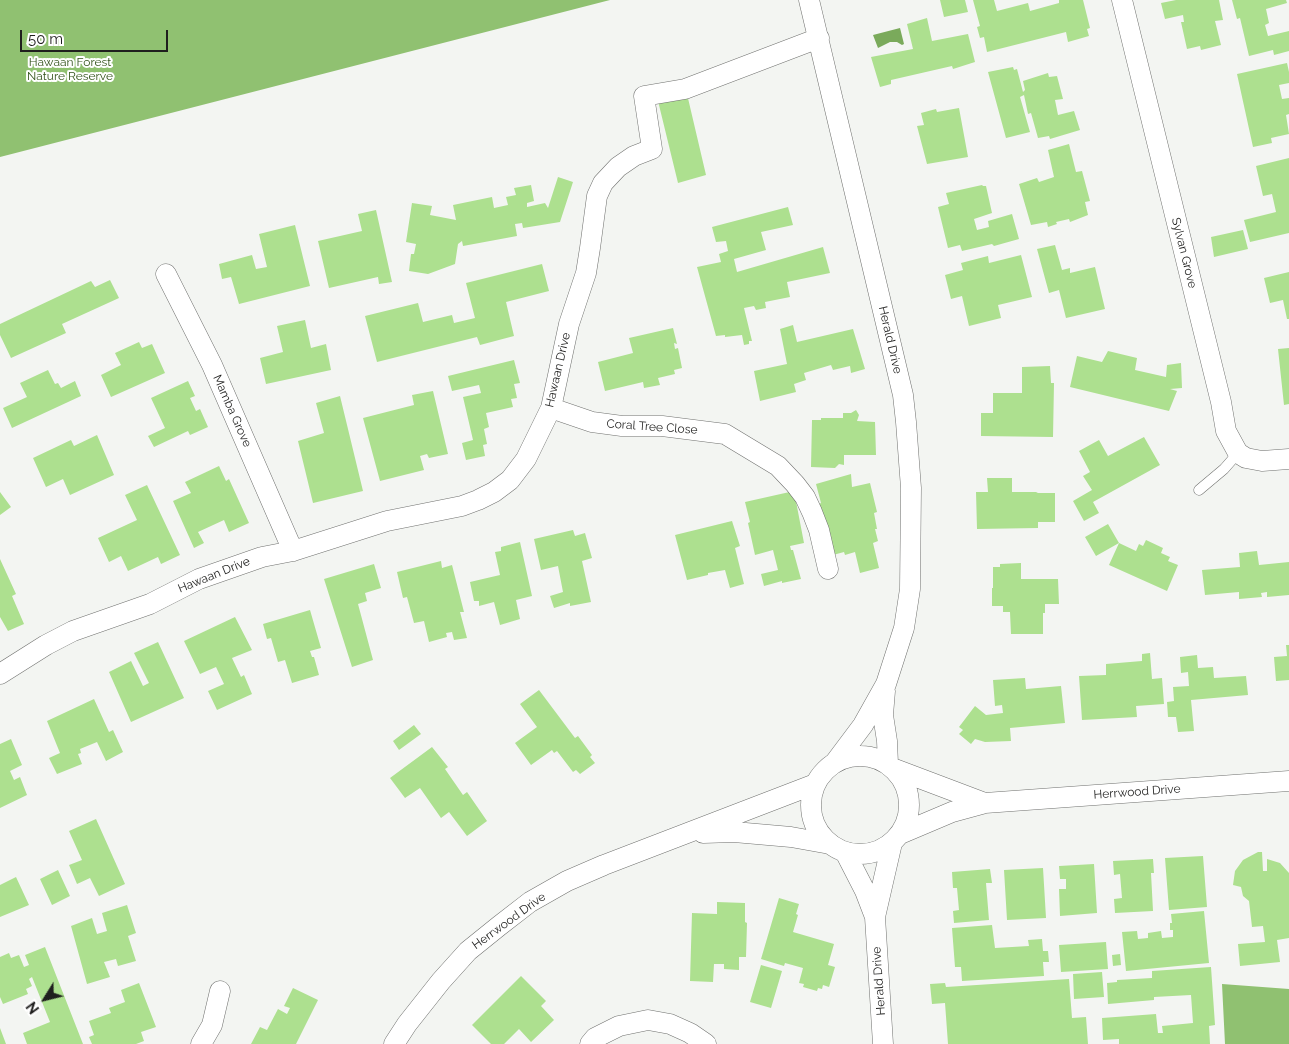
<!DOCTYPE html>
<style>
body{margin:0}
#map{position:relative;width:1289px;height:1044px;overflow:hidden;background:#f3f5f2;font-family:Raleway,sans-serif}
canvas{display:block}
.north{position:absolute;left:20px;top:974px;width:50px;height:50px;-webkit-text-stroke:4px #fff;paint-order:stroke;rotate:234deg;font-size:14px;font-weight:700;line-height:20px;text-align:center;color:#1f1f1e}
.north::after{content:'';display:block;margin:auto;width:18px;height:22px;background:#1f1f1e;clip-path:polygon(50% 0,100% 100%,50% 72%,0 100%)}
.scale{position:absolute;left:20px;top:30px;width:148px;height:22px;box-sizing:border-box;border:2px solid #1f1f1e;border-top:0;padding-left:6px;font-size:15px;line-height:18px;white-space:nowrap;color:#1f1f1e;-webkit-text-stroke:4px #fff;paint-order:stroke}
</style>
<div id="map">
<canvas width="1289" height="1044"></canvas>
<div class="north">N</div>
<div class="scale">50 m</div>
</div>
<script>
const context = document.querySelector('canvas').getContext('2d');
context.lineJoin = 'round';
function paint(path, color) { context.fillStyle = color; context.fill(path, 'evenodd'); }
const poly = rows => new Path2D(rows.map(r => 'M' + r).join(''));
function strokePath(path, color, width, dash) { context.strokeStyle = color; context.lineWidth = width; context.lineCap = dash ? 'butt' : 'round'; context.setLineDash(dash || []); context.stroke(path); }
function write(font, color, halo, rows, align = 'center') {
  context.font = font + ' Raleway,sans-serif'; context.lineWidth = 4; context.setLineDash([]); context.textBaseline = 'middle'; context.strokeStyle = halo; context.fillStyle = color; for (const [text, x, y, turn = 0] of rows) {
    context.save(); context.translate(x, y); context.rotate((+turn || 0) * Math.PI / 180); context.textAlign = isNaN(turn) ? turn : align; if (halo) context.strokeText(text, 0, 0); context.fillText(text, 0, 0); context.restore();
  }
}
const forest = poly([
 [0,0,610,0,0,157],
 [1222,984,1289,989,1289,1044,1225,1044]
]);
const water = poly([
 [900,28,904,44,902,45,897,42,890,42,878,48,873,35]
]);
const building = poly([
 [940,0,965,0,968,12,944,17],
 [973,0,994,0,997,11,1028,3,1030,11,1059,3,1059,0,1083,0,1090,28,1087,29,1089,36,1068,42,1066,32,987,52,984,37,980,38,977,27,980,26],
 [1176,0,1219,0,1223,20,1215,21,1221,45,1201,50,1200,46,1187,49,1181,22,1184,22,1183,15,1165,19,1161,3],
 [1232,0,1286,0,1287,3,1266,9,1269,23,1265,25,1268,36,1289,31,1289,51,1274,55,1273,50,1249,56,1240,18,1237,19],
 [927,18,932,41,968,34,975,62,953,69,952,66,891,80,891,84,880,87,871,57,913,49,907,24],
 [1287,63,1289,72,1289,83,1279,85,1282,99,1289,98,1289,114,1286,115,1289,134,1271,138,1272,143,1253,147,1237,74],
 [1013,67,1014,70,1017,69,1023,92,1025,90,1023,81,1048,73,1049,77,1057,76,1063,99,1055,100,1058,115,1074,111,1080,130,1050,139,1049,136,1038,138,1031,113,1028,114,1024,95,1020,97,1030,132,1006,138,988,72],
 [687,94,706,175,678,183,658,101],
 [959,108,968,157,927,164,917,126,924,125,921,113,936,109,937,112],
 [1069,144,1076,172,1082,171,1090,201,1085,202,1088,215,1070,222,1069,219,1056,222,1057,224,1048,227,1047,222,1031,225,1019,184,1037,178,1039,182,1054,177,1048,150],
 [1289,158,1289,233,1250,242,1244,220,1276,212,1272,194,1263,196,1256,166],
 [558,177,573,182,560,222,523,228,522,223,515,224,517,236,463,246,462,241,458,244,455,264,428,274,409,271,411,254,414,254,416,244,406,242,412,203,432,206,430,215,456,220,453,205,492,197,494,208,508,205,506,197,516,195,514,188,531,185,534,201,527,203,527,207,545,203,548,208],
 [982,185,983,186,986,186,992,213,974,219,977,230,989,227,988,221,1012,214,1019,239,994,246,992,244,962,251,960,245,948,248,938,207,949,204,946,193],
 [788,207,793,225,761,232,766,250,734,259,737,272,823,247,830,273,787,282,790,297,765,302,766,308,756,310,754,306,744,308,752,341,749,341,749,344,744,345,742,335,725,337,725,335,716,336,697,267,721,262,719,254,728,251,726,241,716,242,712,227],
 [376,210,392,282,379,284,378,277,329,288,318,241,362,231,358,214],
 [295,225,310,286,239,304,231,277,222,279,219,264,252,255,256,269,267,267,259,234],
 [1243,230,1248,249,1214,257,1211,237],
 [1055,245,1062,270,1070,268,1070,273,1095,267,1105,309,1066,318,1059,290,1049,293,1037,249],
 [1021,255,1032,297,998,305,1001,318,969,326,962,296,951,299,945,275,963,270,961,263,988,256,989,263],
 [542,264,549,291,506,302,514,336,480,345,477,337,377,362,365,316,418,303,423,322,452,315,454,323,475,318,466,283],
 [1289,272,1289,319,1287,319,1283,300,1270,303,1264,278],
 [110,280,119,298,62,324,66,333,11,358,0,335,0,324,91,281,95,287],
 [305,320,311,348,326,344,331,370,266,384,260,358,283,352,277,326],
 [793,325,797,342,853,329,865,369,851,373,850,366,833,370,831,365,804,373,806,380,794,384,796,392,760,401,754,371,787,364,780,329],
 [673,328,677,344,674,343,675,349,678,348,682,368,674,370,675,374,658,378,660,385,644,388,643,382,605,391,598,362,633,353,629,338],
 [139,342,142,348,152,344,165,373,111,397,101,375,121,365,115,353],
 [1289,348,1289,404,1284,405,1278,349],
 [1108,351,1137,358,1135,370,1166,377,1167,365,1181,363,1182,388,1170,389,1177,391,1169,411,1070,387,1077,356,1102,362],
 [514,360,520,383,514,384,517,398,511,399,513,407,486,413,489,427,484,429,487,444,483,445,485,456,466,460,462,443,473,440,463,397,481,393,479,385,452,391,448,376],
 [1050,366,1051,383,1054,383,1053,437,981,436,981,413,993,413,993,393,1022,393,1022,367],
 [48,370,55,384,58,383,61,388,75,381,81,396,12,428,3,408,27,397,20,383],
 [188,381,195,396,190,398,196,411,200,409,208,427,190,435,188,431,154,447,148,436,165,428,151,398],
 [433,391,448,454,429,458,427,454,420,456,424,470,380,481,363,418,414,405,412,395],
 [340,396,363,491,313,503,298,441,324,433,316,403],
 [856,410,859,415,857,421,875,422,876,455,844,455,844,465,839,464,835,468,811,467,812,420,821,420,821,418,843,418,843,413,851,413],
 [97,435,114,475,70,495,63,479,46,487,33,458,71,440,74,446],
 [1144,437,1160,465,1093,502,1099,513,1084,521,1073,501,1092,490,1083,476,1090,472,1079,451,1099,440,1108,456],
 [219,466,226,481,229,479,249,523,229,532,224,520,198,532,204,543,194,548,173,501,191,493,185,482],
 [851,474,852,487,870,483,877,512,874,513,877,529,875,529,878,541,873,543,879,568,860,573,855,552,845,555,844,552,833,555,819,504,821,503,816,484],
 [987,478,1012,478,1012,492,1036,492,1038,493,1055,493,1055,522,1038,522,1038,528,977,529,976,492,988,492],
 [147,485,180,555,161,564,158,557,128,571,121,556,109,562,98,538,137,520,125,495],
 [794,491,804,543,790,546,791,550,793,550,801,579,782,583,782,581,764,586,761,574,778,570,773,550,755,555,748,523,750,522,745,502],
 [0,492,11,507,0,515],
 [732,521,740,546,735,548,744,584,730,588,725,570,708,573,708,575,687,580,675,535],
 [1108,524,1119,543,1096,556,1085,537],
 [573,530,575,536,585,533,592,558,582,561,591,602,570,606,570,603,554,608,550,596,563,592,558,566,541,570,534,539],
 [1146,540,1163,548,1161,553,1170,557,1168,561,1178,565,1167,591,1109,565,1119,543,1136,551,1139,544,1143,546],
 [520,542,532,596,516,600,520,619,500,625,494,602,479,606,479,601,474,601,470,582,500,575,495,552,501,551,501,547],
 [1257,551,1259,565,1289,562,1289,595,1267,597,1267,592,1261,593,1262,597,1239,599,1239,592,1205,595,1202,570,1240,567,1239,553],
 [0,559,16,594,12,596,24,624,8,631,0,617],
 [441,561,442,568,452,565,464,612,460,612,467,638,454,640,452,632,446,633,447,637,429,642,424,621,414,623,407,597,403,598,397,572],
 [1021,563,1021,579,1058,579,1059,604,1045,604,1045,613,1043,613,1043,634,1011,634,1010,612,1003,612,1003,606,992,606,992,588,993,588,993,567,1000,567,1000,564],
 [374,564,381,588,365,593,367,601,358,604,373,660,352,667,324,579],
 [310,610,321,648,310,651,312,657,314,657,319,675,292,683,285,660,278,662,271,638,267,639,263,624],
 [235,617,252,650,232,658,241,677,244,675,252,694,217,710,208,691,224,684,216,667,200,674,184,641],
 [158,642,184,698,131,722,109,672,131,661,143,686,149,683,134,653],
 [1286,645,1289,645,1289,680,1276,681,1274,657,1287,656],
 [1150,653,1152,679,1162,678,1164,704,1136,706,1137,717,1082,720,1079,676,1106,675,1106,664,1142,661,1142,654],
 [1197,655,1198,668,1213,667,1214,678,1246,676,1248,695,1191,700,1194,731,1178,732,1176,717,1168,717,1167,702,1174,701,1173,687,1189,686,1188,672,1181,673,1180,657],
 [1025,678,1026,689,1061,686,1065,723,1010,728,1011,741,985,742,975,739,971,744,959,734,963,730,959,727,975,706,986,715,1003,713,1002,705,995,706,993,680],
 [539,690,575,738,578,736,592,755,590,757,595,763,580,774,576,770,573,772,557,751,554,753,552,750,531,765,515,743,537,727,520,704],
 [94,699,109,732,113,730,123,752,106,761,97,742,80,749,81,753,78,754,82,764,57,774,49,758,60,753,47,721],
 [414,725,421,734,399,750,393,741],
 [11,739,22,765,10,771,14,780,20,777,27,795,0,808,0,744],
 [432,747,448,767,445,769,463,795,467,792,487,821,467,836,449,812,441,818,420,788,405,798,390,778],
 [96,819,125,884,99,896,90,878,77,884,69,865,82,860,69,831],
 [1258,852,1262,852,1263,871,1267,871,1267,859,1280,863,1289,873,1289,938,1277,940,1280,962,1240,966,1238,944,1265,942,1263,926,1252,927,1249,901,1243,896,1241,887,1233,885,1235,871,1243,860],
 [1203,856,1207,907,1169,910,1165,858],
 [1153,859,1154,873,1151,873,1153,911,1115,913,1114,899,1122,898,1120,874,1114,875,1113,861],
 [1094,864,1097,913,1060,916,1059,889,1066,889,1066,879,1060,879,1059,866],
 [1043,868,1046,918,1007,920,1004,870],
 [990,869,992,883,986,883,989,920,954,923,953,911,959,910,957,888,953,888,952,872],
 [58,870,70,896,52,905,40,879],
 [16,877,29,905,0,917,0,885],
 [779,898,799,904,796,914,798,915,793,932,834,944,828,965,835,967,829,987,823,985,822,989,818,988,817,991,803,987,804,984,799,983,803,968,785,963,784,966,761,959],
 [717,902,745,903,745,922,747,923,746,957,739,957,739,970,724,969,724,964,714,964,713,982,690,981,692,913,717,914],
 [127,905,136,933,128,936,136,961,118,966,116,959,104,962,110,977,87,984,71,926,92,918,97,934,107,931,102,913],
 [1204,911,1209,963,1126,971,1122,932,1137,931,1138,939,1148,938,1148,933,1161,931,1162,938,1173,937,1173,930,1170,930,1170,923,1172,923,1171,914],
 [992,925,995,948,1029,946,1028,940,1042,939,1043,951,1048,951,1049,962,1043,962,1044,976,962,981,961,967,955,967,952,928],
 [1106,942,1108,969,1061,972,1059,945],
 [45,947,83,1044,27,1044,23,1033,50,1022,32,977,29,979,32,986,26,989,28,994,3,1004,0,997,0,957,9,953,11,958,19,955,24,967,29,965,25,955],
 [1120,954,1121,965,1113,966,1112,955],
 [761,965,782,971,771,1008,750,1002],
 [1211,967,1215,1025,1209,1026,1210,1044,1119,1044,1119,1039,1103,1040,1102,1018,1156,1014,1158,1033,1163,1033,1162,1026,1193,1023,1191,995,1154,997,1154,1000,1108,1004,1107,983,1117,982,1117,980,1152,978,1152,971],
 [1102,972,1104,997,1074,999,1073,974],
 [521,976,546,1001,541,1006,554,1020,531,1042,519,1029,504,1044,491,1044,472,1025],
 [1069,979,1072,1018,1086,1017,1088,1044,948,1044,945,1003,932,1004,930,984,945,983,946,987],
 [139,983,156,1027,141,1032,144,1041,136,1044,92,1044,89,1037,94,1035,89,1021,111,1013,109,1008,125,1002,121,990],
 [293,988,318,1000,296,1044,251,1044,260,1027,267,1030,278,1009,287,1014,290,1008,284,1006],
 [0,1028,6,1044,0,1044]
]);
const lane = poly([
 [1199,490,1224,469,1238,453]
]);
const street = poly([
 [809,0,903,395,906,422,911,488,910,589,904,628,886,684,863,725,836,761],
 [1122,0,1221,402,1226,431,1238,453,1246,458,1262,461,1289,459],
 [166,274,212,365,293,551],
 [551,408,592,422,622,426,662,426,725,434,778,466,795,484,805,497,812,512,819,530,828,569],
 [0,674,46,645,73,631,150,604,199,579,262,557,293,551,387,521,462,506,478,500,494,492,510,480,526,459,551,408,569,324,586,273,590,248,597,196,603,183,618,167,634,156,652,149,644,96,685,89,819,38],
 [885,691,883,715,887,741,888,764],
 '811 805a49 49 0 1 1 98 0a49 49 0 1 1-98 0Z',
 [895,769,985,803],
 [703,833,734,832,791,837,830,844],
 [900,834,952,812,985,803,1289,781],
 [845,852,865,891,875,917],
 [201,1044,212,1025,220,991],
 [394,1044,407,1024,441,981,468,951,499,926,530,902,567,881,604,865,815,784],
 [590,1044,595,1038,619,1026,648,1020,670,1024,690,1033,706,1044],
 [883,1044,875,917,892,843]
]);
const parkNames = [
 ["Hawaan Forest",70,62],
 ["Nature Reserve",70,76]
];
const streetNames = [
 ["Sylvan Grove",1184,253,76],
 ["Herald Drive",890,340,77],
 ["Hawaan Drive",558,370,-77],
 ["Mamba Grove",232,411,66],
 ["Coral Tree Close",652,427,4],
 ["Hawaan Drive",214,575,-22],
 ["Herrwood Drive",1137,792,-4],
 ["Herrwood Drive",509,921,-36],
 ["Herald Drive",879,981,-94]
];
paint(forest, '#90c171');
paint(water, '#7aaa5b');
paint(building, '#ade08f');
strokePath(lane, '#70716f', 11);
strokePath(street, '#70716f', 21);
strokePath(lane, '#fff', 10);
strokePath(street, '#fff', 20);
write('12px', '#33531c', '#fff', parkNames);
write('12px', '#1f1f1e', '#fff', streetNames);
</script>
